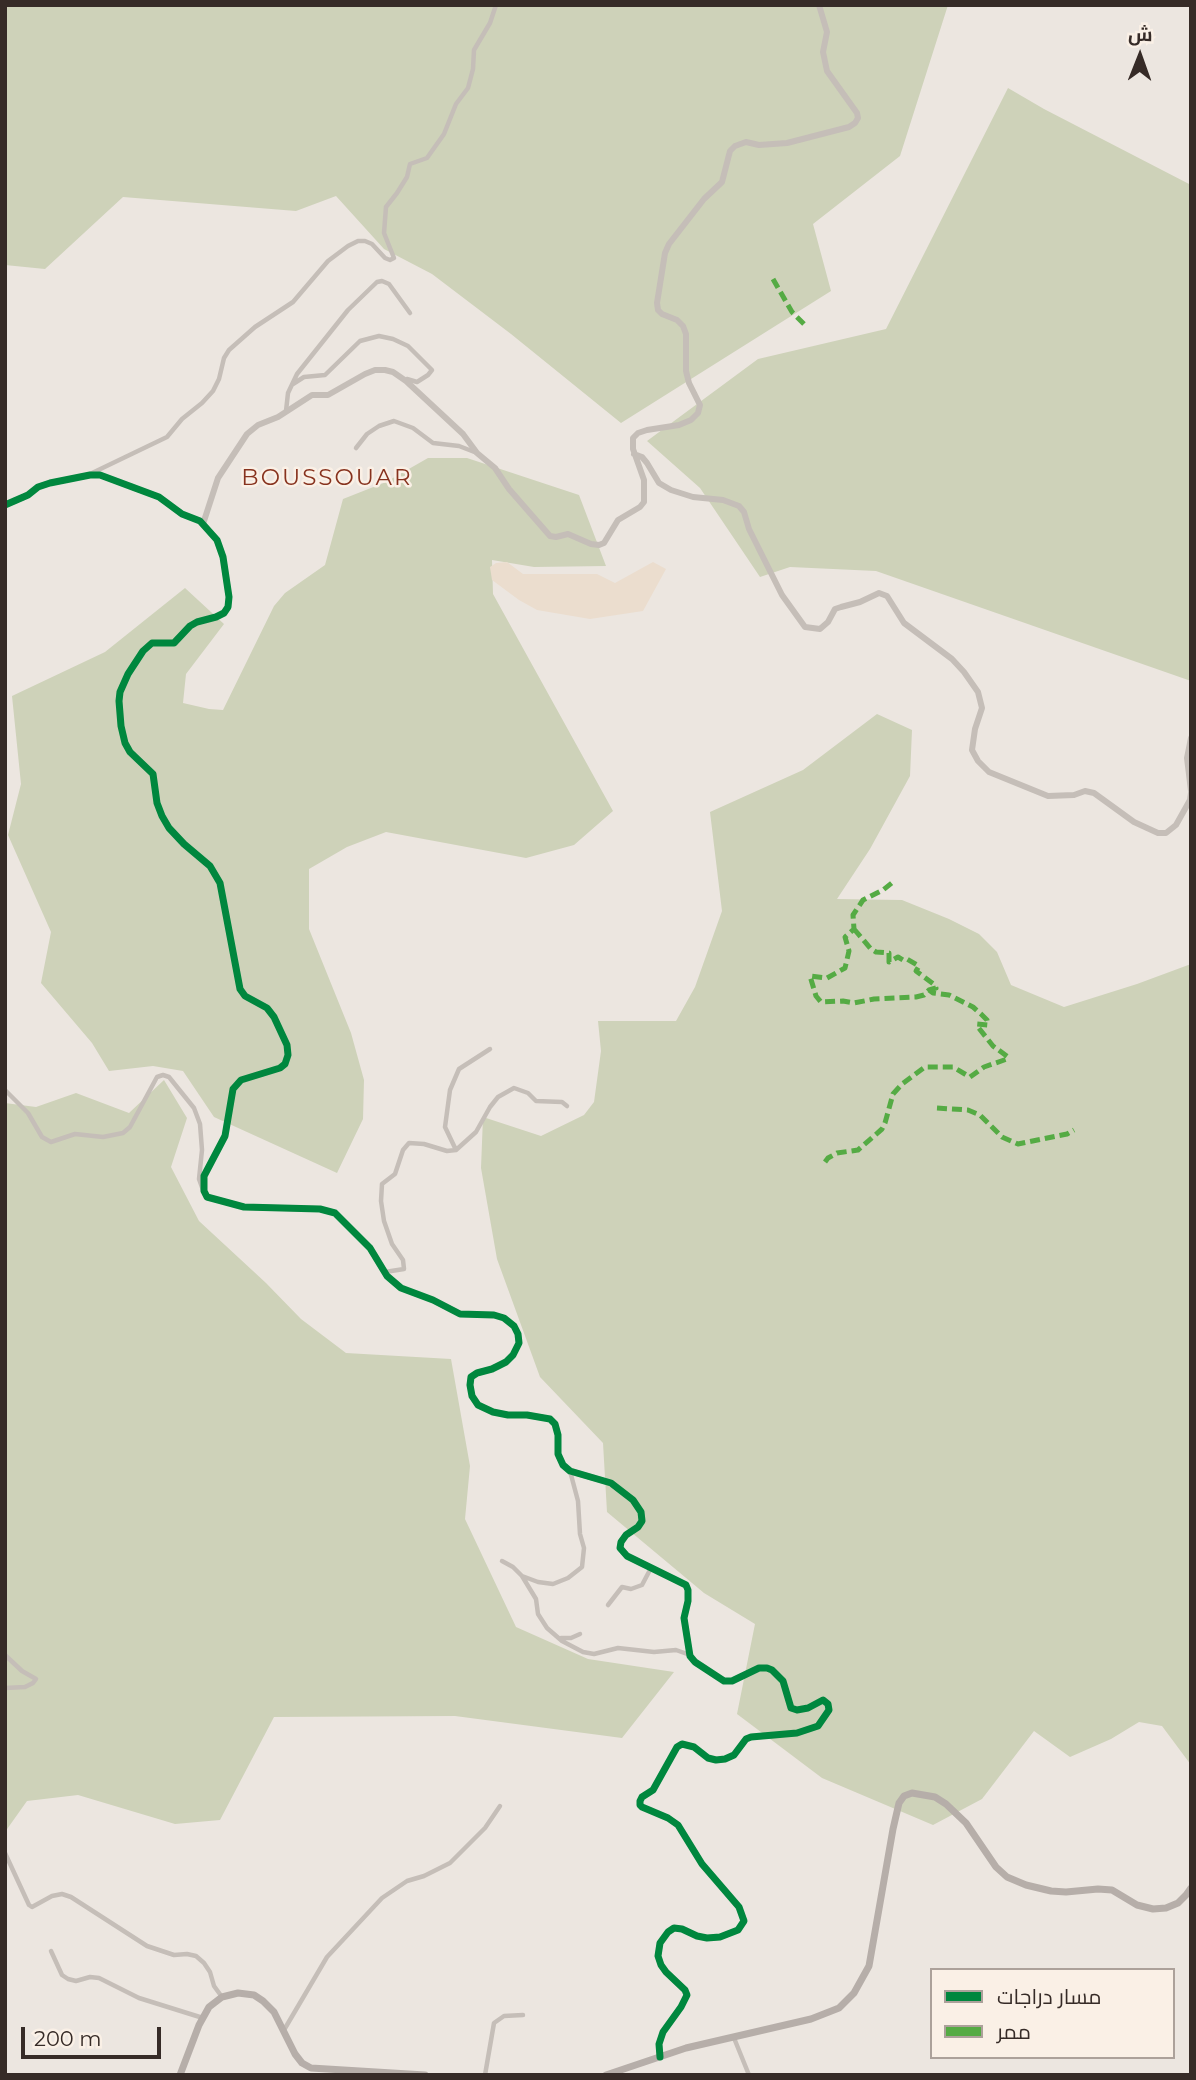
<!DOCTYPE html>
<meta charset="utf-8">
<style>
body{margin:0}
#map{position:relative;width:1196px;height:2080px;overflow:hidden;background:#ece6e0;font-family:Montserrat,Cairo,sans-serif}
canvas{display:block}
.frame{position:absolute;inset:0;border:7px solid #362b27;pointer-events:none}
.legend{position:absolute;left:930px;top:1968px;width:245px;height:91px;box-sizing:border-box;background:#faf0e6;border:2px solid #aca19a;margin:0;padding:9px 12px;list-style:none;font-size:21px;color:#362b27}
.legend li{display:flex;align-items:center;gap:14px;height:35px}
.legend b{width:35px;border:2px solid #aca19a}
.north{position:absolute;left:1105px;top:21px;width:70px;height:70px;-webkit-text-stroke:5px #faf0e6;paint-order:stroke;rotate:1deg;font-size:19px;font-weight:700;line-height:28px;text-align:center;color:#362b27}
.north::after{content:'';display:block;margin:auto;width:24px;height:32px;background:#362b27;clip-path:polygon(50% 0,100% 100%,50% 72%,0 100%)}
.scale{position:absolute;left:21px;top:2027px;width:140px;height:32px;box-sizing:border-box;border:4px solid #362b27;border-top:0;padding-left:9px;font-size:21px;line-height:24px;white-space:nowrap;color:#362b27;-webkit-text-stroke:5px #faf0e6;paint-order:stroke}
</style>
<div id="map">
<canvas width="1196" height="2080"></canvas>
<div class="frame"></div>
<ul class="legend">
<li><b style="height:9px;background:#00873e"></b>مسار دراجات</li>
<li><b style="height:9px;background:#55ab44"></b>ممر</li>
</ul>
<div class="north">ش</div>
<div class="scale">200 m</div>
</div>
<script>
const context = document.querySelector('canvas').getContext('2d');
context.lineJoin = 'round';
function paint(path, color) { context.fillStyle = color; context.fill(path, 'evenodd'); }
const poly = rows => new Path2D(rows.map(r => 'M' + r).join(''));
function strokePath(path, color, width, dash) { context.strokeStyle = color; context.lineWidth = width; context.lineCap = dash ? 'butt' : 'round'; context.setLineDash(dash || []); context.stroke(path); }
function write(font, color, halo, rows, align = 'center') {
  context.font = font + ' Montserrat,sans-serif'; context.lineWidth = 5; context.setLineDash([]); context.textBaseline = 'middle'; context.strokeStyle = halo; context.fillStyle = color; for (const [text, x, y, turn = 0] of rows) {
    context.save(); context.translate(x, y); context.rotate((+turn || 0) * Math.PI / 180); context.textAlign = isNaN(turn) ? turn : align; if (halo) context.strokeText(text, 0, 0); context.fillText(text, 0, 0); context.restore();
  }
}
const green = poly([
 [5,5,948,5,900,156,813,224,831,291,621,423,511,334,432,274,384,249,336,196,296,211,123,197,45,269,5,265],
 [1008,88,1044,109,1191,185,1191,681,876,571,790,567,760,577,700,488,647,441,758,359,886,329],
 [428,458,467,458,579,495,606,566,534,567,492,560,493,594,613,811,574,845,526,858,386,832,347,847,309,869,309,929,351,1033,364,1080,363,1119,337,1173,214,1117,183,1071,153,1066,109,1071,92,1043,41,983,51,932,8,835,21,784,12,696,105,652,185,588,224,624,186,674,183,703,209,709,223,710,274,606,285,593,325,565,343,499,386,482],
 [877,714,912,730,910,776,870,849,837,899,902,900,949,919,979,934,997,952,1011,985,1064,1007,1137,984,1191,964,1191,1765,1162,1726,1139,1722,1111,1739,1070,1757,1034,1731,982,1799,933,1825,822,1778,737,1714,755,1624,704,1593,607,1512,603,1443,540,1377,497,1259,481,1168,483,1117,541,1136,584,1115,594,1102,601,1051,598,1021,676,1021,695,987,722,911,710,812,803,770],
 [164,1080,187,1118,171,1167,199,1221,266,1283,301,1319,346,1353,451,1359,470,1466,465,1519,516,1627,588,1659,674,1672,622,1738,455,1716,274,1717,220,1820,175,1824,78,1795,27,1801,5,1832,5,1103,36,1107,76,1093,129,1113]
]);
const plaza = poly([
 [507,562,523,574,597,574,615,583,653,562,666,569,643,611,590,619,537,610,519,600,492,580,490,567,496,563]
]);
const minor = poly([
 [293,384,304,377,325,375,360,341,379,336,393,339,408,346,432,370,428,375,417,382,407,379],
 [286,411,288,393,297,374,348,310,377,282,382,281,389,284,410,313],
 [356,448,367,434,379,426,394,421,413,428,433,443,459,446,477,453],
 [90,474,167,437,182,419,202,403,213,391,219,379,224,358,229,350,255,327,293,302,328,261,348,246,358,241,365,241,372,244,385,258,390,260,394,258,384,233,386,207,397,193,407,177,410,164,427,158,444,134,456,104,468,88,473,69,474,50,490,23,496,5],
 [5,1090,28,1113,42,1137,51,1142,75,1134,103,1137,123,1133,130,1127,157,1077,163,1075,169,1077,194,1108,200,1124,202,1150,199,1179,203,1190],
 [456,1150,445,1127,450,1090,459,1069,490,1049],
 [385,1272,404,1269,403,1260,392,1244,384,1221,381,1201,382,1184,395,1174,403,1150,409,1143,424,1144,447,1151,456,1150,476,1132,490,1107,498,1097,514,1088,528,1093,536,1101,562,1102,567,1106],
 [502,1561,513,1567,522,1576,538,1582,553,1584,568,1578,582,1567,584,1548,580,1534,578,1501,570,1471],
 [522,1576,536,1599,538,1614,547,1628,562,1641,583,1652,594,1654,618,1648,654,1652,676,1650,690,1655],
 [608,1605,622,1587,631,1589,642,1585,651,1568],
 [561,1638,571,1638,580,1634],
 [5,1655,22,1671,36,1679,33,1683,25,1687,5,1688],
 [5,1853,29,1905,32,1907,52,1896,62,1894,71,1897,147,1946,174,1955,187,1954,196,1956,204,1963,210,1972,214,1986,222,1997],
 [51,1951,62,1975,68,1979,76,1981,90,1977,99,1978,139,1998,203,2018],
 [284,2030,327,1957,382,1898,407,1881,424,1876,450,1863,485,1828,500,1806],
 [734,2038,749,2075],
 [485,2075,494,2023,504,2016,523,2015]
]);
const tertiary = poly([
 [634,454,642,457,647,463,659,483,671,490,693,497,723,500,739,506,744,512,749,529,782,595,805,627,820,629,828,622,835,609,841,607,860,602,879,593,887,596,904,623,952,659,964,672,978,692,982,708,975,729,972,750,978,761,989,772,1048,796,1074,795,1085,791,1094,793,1134,822,1158,833,1166,833,1176,825,1190,800,1191,793],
 [5,505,28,495,38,487,50,483,90,475,100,475,159,497,182,514,200,521,217,540,223,557,229,597,228,607,224,613,216,617,197,622,190,626,174,643,152,643,143,651,128,674,120,692,119,701,121,726,125,743,130,752,153,774,157,803,162,816,169,828,184,844,210,866,220,883,240,989,245,996,267,1008,274,1017,287,1045,288,1055,285,1064,280,1068,241,1080,233,1089,225,1136,204,1176,204,1191,207,1197,244,1207,320,1209,335,1213,370,1248,387,1276,401,1288,433,1300,460,1314,494,1315,504,1318,514,1326,518,1334,519,1343,513,1355,506,1362,492,1369,477,1373,471,1377,470,1385,472,1396,478,1405,493,1412,508,1415,527,1415,550,1419,555,1424,558,1435,558,1454,563,1465,570,1471,611,1483,633,1500,641,1512,642,1521,638,1527,626,1535,621,1542,620,1548,627,1556,686,1585,688,1590,688,1601,684,1618,690,1656,695,1662,724,1681,732,1681,759,1668,767,1668,772,1670,783,1681,791,1708,797,1710,808,1708,823,1700,828,1704,829,1710,818,1726,797,1733,751,1737,746,1739,734,1755,725,1759,716,1760,708,1758,694,1747,682,1744,677,1747,653,1790,642,1797,640,1801,640,1805,642,1807,668,1818,678,1825,702,1864,739,1907,744,1921,738,1930,720,1937,707,1938,697,1936,682,1929,674,1928,668,1932,660,1943,658,1956,661,1965,666,1972,685,1990,687,1995,681,2007,663,2032,659,2044,660,2057],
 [203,524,218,478,247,434,258,425,278,417,312,395,328,395,365,374,375,370,385,370,393,372,406,381,463,434,477,453,495,468,509,489,550,536,556,537,568,534,591,544,599,545,604,543,618,520,640,507,644,502,644,480,633,449,633,438,638,433,647,430,679,425,691,420,698,413,700,405,689,383,686,371,686,334,683,326,677,320,662,314,658,310,657,303,665,253,669,244,704,199,722,182,730,151,735,146,746,142,759,145,787,143,849,127,855,123,858,118,857,113,827,71,823,52,827,32,819,5],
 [1191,738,1187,758,1191,791]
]);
const secondary = poly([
 [180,2075,199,2025,209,2007,222,1997,238,1993,254,1995,263,2001,274,2012,295,2054,302,2063,311,2068,425,2075],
 [606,2075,686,2048,811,2019,839,2008,854,1993,869,1966,893,1829,899,1803,904,1796,912,1793,935,1797,946,1804,966,1823,996,1867,1007,1877,1026,1885,1051,1891,1066,1892,1098,1889,1112,1890,1137,1905,1153,1909,1166,1908,1178,1903,1186,1895,1191,1888]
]);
const quiet = poly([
 [773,279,792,312,807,327],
 [854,929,871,949,876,952,889,953,889,962,898,957,903,960,907,959,919,966,916,971,935,985,936,988,929,990,924,995,916,997,874,999,854,1003,843,1001,821,1002,816,996,810,976,827,978,845,968,849,951,845,937,854,929,853,915,863,900,883,890,893,882],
 [937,1108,968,1110,980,1115,1002,1137,1018,1144,1067,1134,1074,1130],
 [825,1162,828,1158,837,1153,858,1150,882,1129,885,1123,893,1094,902,1084,925,1067,953,1067,970,1077,984,1067,1007,1059,1008,1057,993,1046,978,1027,977,1024,988,1025,987,1020,981,1014,973,1007,949,995,933,993,929,990]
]);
const cycleway = poly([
 [5,505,28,495,38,487,50,483,90,475,100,475,159,497,182,514,200,521,217,540,223,557,229,597,228,607,224,613,216,617,197,622,190,626,174,643,152,643,143,651,128,674,120,692,119,701,121,726,125,743,130,752,153,774,157,803,162,816,169,828,184,844,210,866,220,883,240,989,245,996,267,1008,274,1017,287,1045,288,1055,285,1064,280,1068,241,1080,233,1089,225,1136,204,1176,204,1191,207,1197,244,1207,320,1209,335,1213,370,1248,387,1276,401,1288,433,1300,460,1314,494,1315,504,1318,514,1326,518,1334,519,1343,513,1355,506,1362,492,1369,477,1373,471,1377,470,1385,472,1396,478,1405,493,1412,508,1415,527,1415,550,1419,555,1424,558,1435,558,1454,563,1465,570,1471,611,1483,633,1500,641,1512,642,1521,638,1527,626,1535,621,1542,620,1548,627,1556,686,1585,688,1590,688,1601,684,1618,690,1656,695,1662,724,1681,732,1681,759,1668,767,1668,772,1670,783,1681,791,1708,797,1710,808,1708,823,1700,828,1704,829,1710,818,1726,797,1733,751,1737,746,1739,734,1755,725,1759,716,1760,708,1758,694,1747,682,1744,677,1747,653,1790,642,1797,640,1801,640,1805,642,1807,668,1818,678,1825,702,1864,739,1907,744,1921,738,1930,720,1937,707,1938,697,1936,682,1929,674,1928,668,1932,660,1943,658,1956,661,1965,666,1972,685,1990,687,1995,681,2007,663,2032,659,2044,660,2057]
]);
const quarterNames = [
 ["BOUSSOUAR",327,478]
];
paint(green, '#ced2b9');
paint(plaza, '#ebddce');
strokePath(minor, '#c5beb8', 4.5);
strokePath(tertiary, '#c5beb8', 6);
strokePath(secondary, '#b6aea9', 7);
strokePath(quiet, '#55ab44', 5, [10, 5]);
strokePath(cycleway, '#00873e', 7);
context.letterSpacing = '2px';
write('23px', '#87321e', '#faf0e6', quarterNames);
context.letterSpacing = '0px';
</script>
